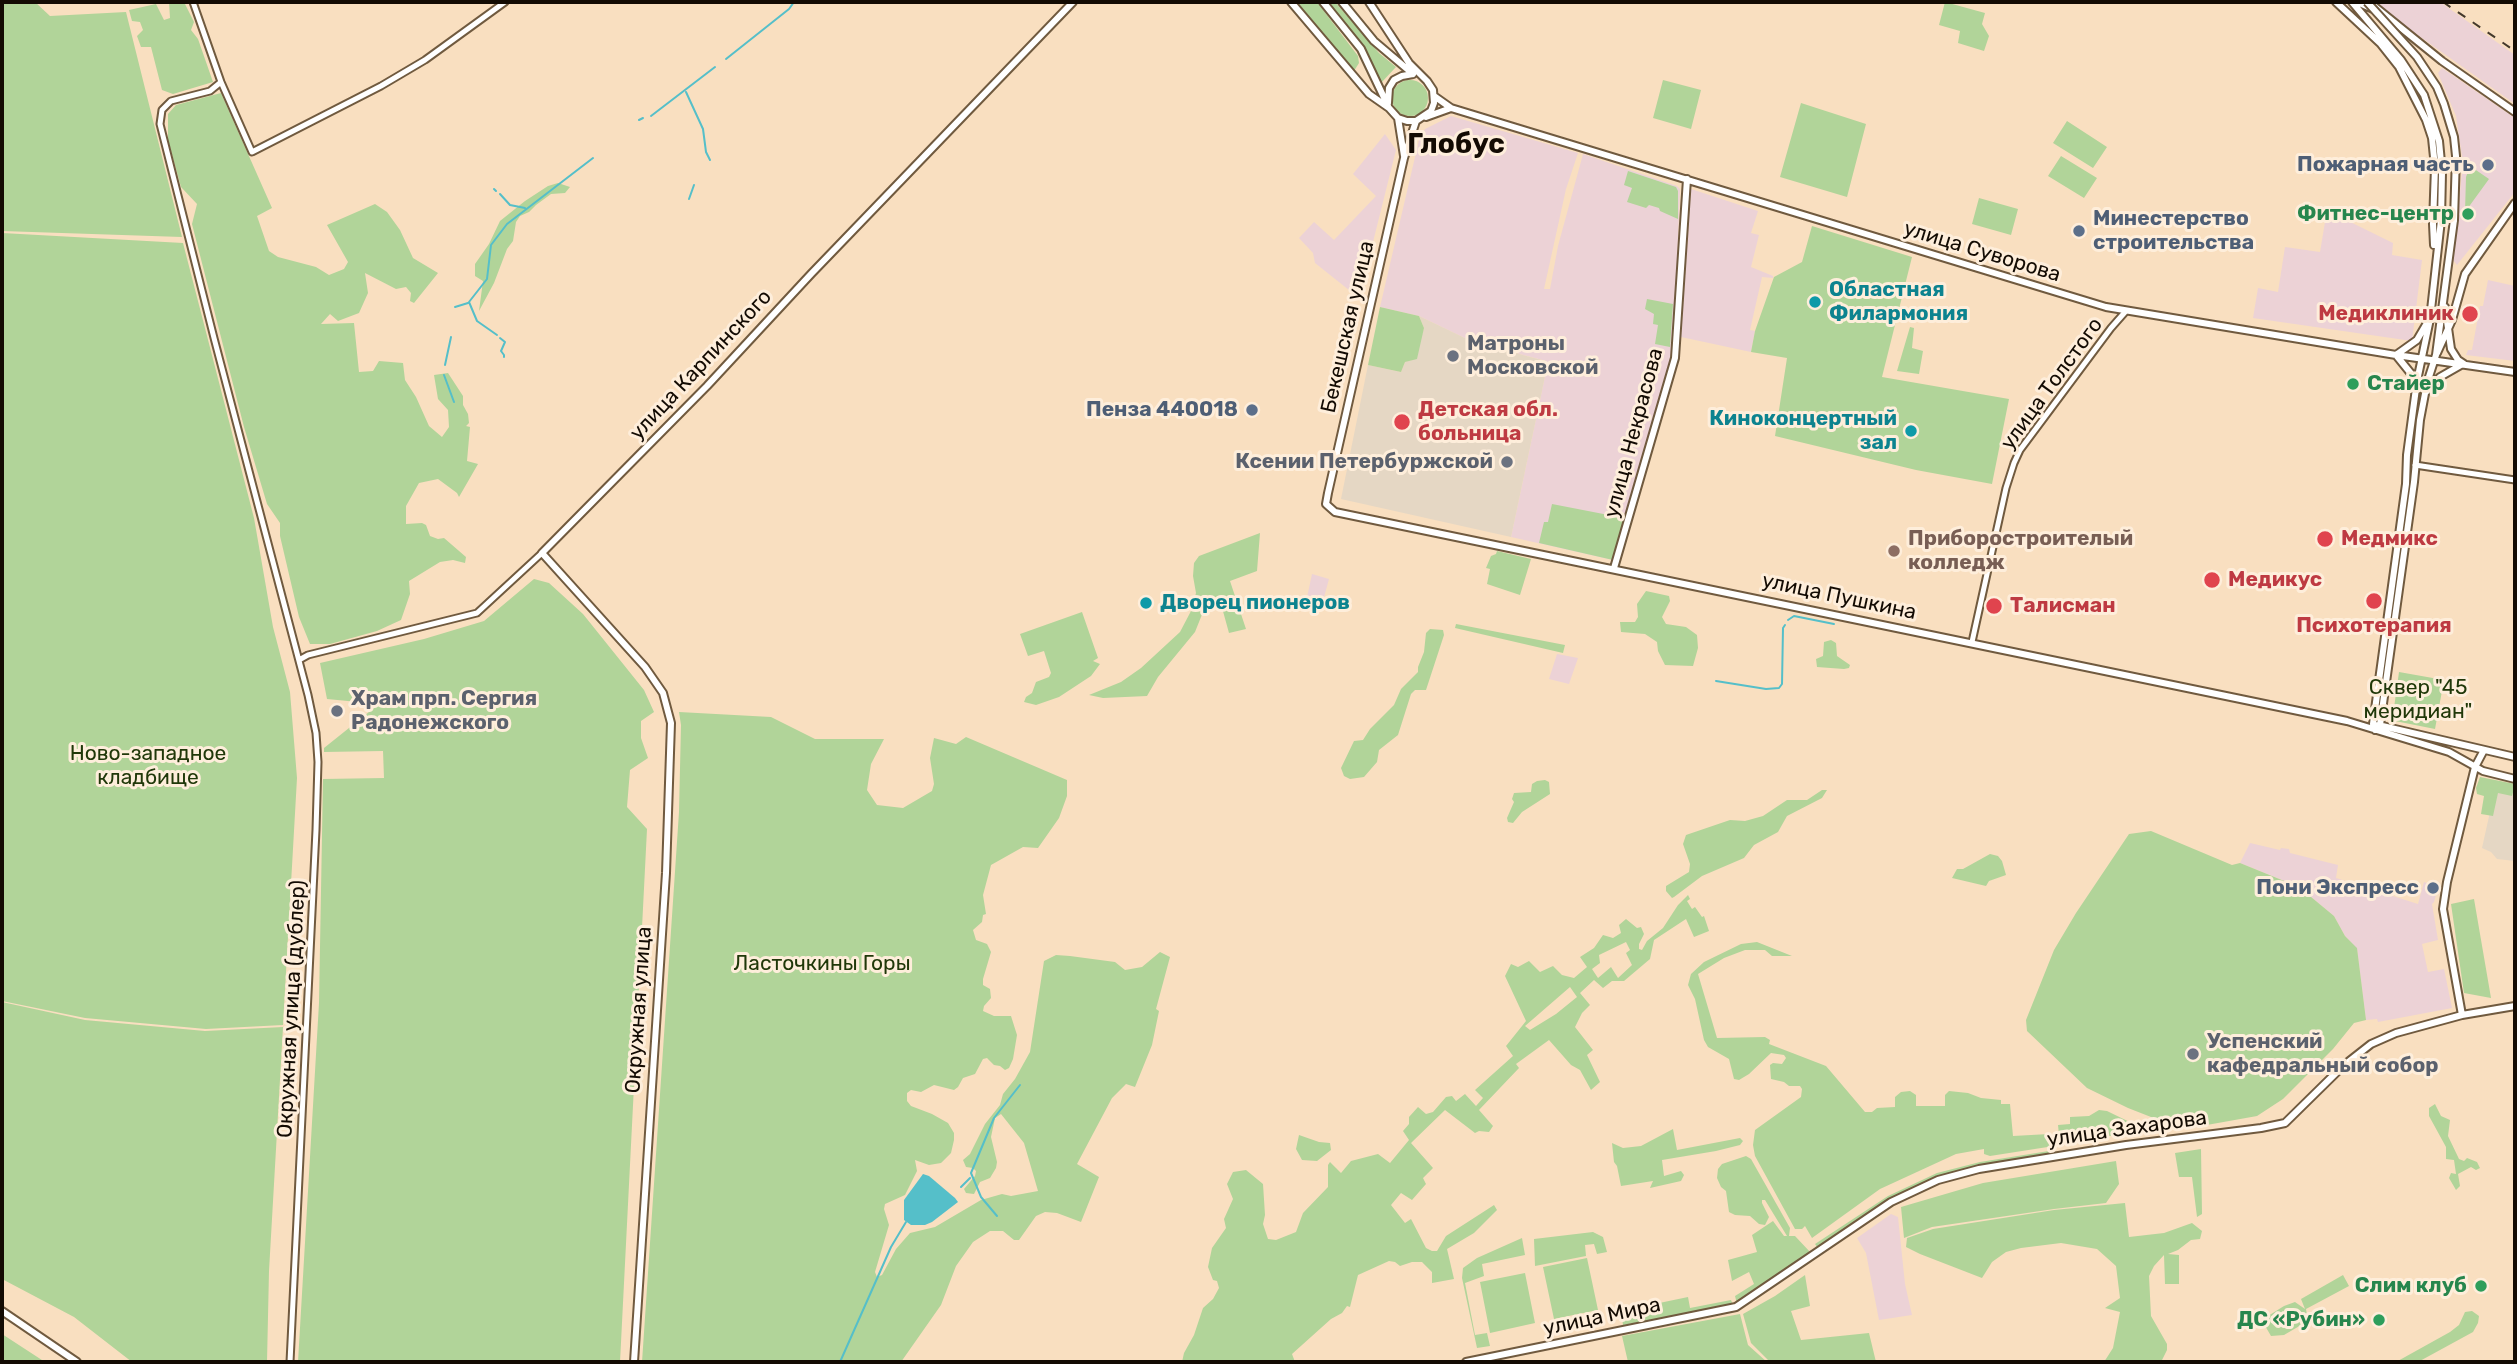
<!DOCTYPE html>
<meta charset="utf-8">
<style>
body{margin:0}
#map{position:relative;width:2517px;height:1364px;overflow:hidden;background:#f9dfc0;font-family:Rubik,sans-serif}
canvas{display:block}
.frame{position:absolute;inset:0;border:4px solid #130b03;pointer-events:none}
</style>
<div id="map">
<canvas width="2517" height="1364"></canvas>
<div class="frame"></div>
</div>
<script>
const context = document.querySelector('canvas').getContext('2d');
context.lineJoin = 'round';
function paint(path, color) { context.fillStyle = color; context.fill(path, 'evenodd'); }
const poly = rows => new Path2D(rows.map(r => 'M' + r).join(''));
function strokePath(path, color, width, dash) { context.strokeStyle = color; context.lineWidth = width; context.lineCap = dash ? 'butt' : 'round'; context.setLineDash(dash || []); context.stroke(path); }
function write(font, color, halo, rows, align = 'center') {
  context.font = font + ' Rubik,sans-serif'; context.lineWidth = 6; context.setLineDash([]); context.textBaseline = 'middle'; context.strokeStyle = halo; context.fillStyle = color; for (const [text, x, y, turn = 0] of rows) {
    context.save(); context.translate(x, y); context.rotate((+turn || 0) * Math.PI / 180); context.textAlign = isNaN(turn) ? turn : align; if (halo) context.strokeText(text, 0, 0); context.fillText(text, 0, 0); context.restore();
  }
}
const commercial = poly([
 [2371,2,2440,2,2515,55,2515,104],
 [2442,68,2515,118,2515,192,2457,265,2453,260,2463,163,2456,116,2438,73],
 [1451,116,1578,153,1566,189,1544,289,1550,289,1558,246,1583,154,1677,186,1680,189,1674,337,1669,373,1623,521,1613,560,1511,537,1547,367,1546,361,1471,341,1419,316,1380,307,1419,140,1425,129],
 [1385,134,1396,150,1359,298,1315,263,1313,253,1299,238,1314,222,1334,240,1376,196,1353,174],
 [1691,189,1758,211,1751,233,1759,235,1751,267,1773,276,1773,278,1762,277,1750,330,1755,331,1751,352,1681,337],
 [2332,213,2393,243,2392,255,2422,260,2412,341,2253,318,2258,288,2278,292,2285,247,2320,252,2326,216],
 [2488,280,2515,286,2515,361,2466,355,2468,350,2472,350,2480,306,2483,306],
 [1312,574,1329,579,1321,608,1306,602],
 [1557,654,1578,658,1569,684,1549,679],
 [2250,843,2280,850,2281,848,2289,849,2290,853,2338,865,2336,878,2418,904,2424,882,2438,887,2434,902,2432,904,2438,940,2422,944,2428,972,2444,969,2452,1008,2378,1022,2377,1019,2366,1020,2357,949,2345,936,2334,916,2299,887,2240,863],
 [1891,1214,1898,1217,1905,1284,1912,1315,1879,1320,1866,1253,1857,1238]
]);
const medical = poly([
 [1419,316,1471,341,1545,361,1547,367,1511,537,1341,499,1368,365,1401,372,1405,362,1414,359,1424,328],
 [2496,785,2515,789,2515,861,2497,859,2491,852,2482,848]
]);
const green = poly([
 [2,2,35,2,50,16,126,12,182,237,2,231],
 [169,2,184,2,194,22,191,30,198,39,213,82,173,94,162,90,151,47,141,47,137,36,143,30,140,22,132,21,129,10,156,4,164,20,170,18],
 [1297,2,1317,2,1358,56,1359,63,1354,71],
 [1328,2,1335,2,1379,53,1396,67,1381,83,1365,48],
 [1945,2,1985,13,1982,24,1989,36,1984,51,1958,43,1960,31,1939,25],
 '1392 98a18 18 0 1 1 36 0a18 18 0 1 1-36 0Z',
 [1663,80,1701,90,1691,129,1653,118],
 [221,93,272,208,257,216,269,251,278,257,316,267,329,275,344,269,348,262,327,225,375,204,387,212,400,230,413,258,438,273,414,303,410,301,411,293,406,287,396,289,365,273,368,293,359,313,338,321,330,314,321,324,354,323,359,372,373,371,379,361,403,363,405,380,416,397,429,426,442,437,449,427,448,410,438,399,434,375,448,373,463,396,463,405,468,414,469,423,466,426,470,427,467,461,478,464,459,497,457,493,438,479,419,483,406,506,406,524,422,523,426,525,430,536,438,539,444,538,466,557,465,563,453,560,440,562,409,581,410,594,401,620,377,631,330,644,310,644,299,617,280,536,280,523,267,504,244,427,192,224,197,204,181,187,168,140,168,114,176,105],
 [1801,103,1866,124,1847,197,1780,177],
 [2067,121,2107,147,2093,168,2053,143],
 [2061,156,2097,178,2084,198,2048,176],
 [2470,166,2489,179,2465,212,2466,177],
 [1628,171,1676,187,1678,191,1678,219,1660,211,1659,208,1649,205,1646,208,1627,202,1632,188,1624,185],
 [558,183,570,187,565,193,551,194,536,205,529,212,520,216,516,222,513,241,507,249,494,283,479,311,483,281,475,276,475,264,489,244,500,221,525,201,548,186],
 [1979,198,2018,209,2011,235,1972,224],
 [1812,226,1912,257,1882,377,2009,399,1992,484,1916,470,1775,436,1787,358,1751,352,1755,331,1774,277,1802,262],
 [2,233,183,243,254,518,273,627,290,692,297,778,283,1025,206,1029,85,1018,2,1001],
 [1647,299,1673,304,1670,347,1655,344,1658,325,1653,324,1654,314,1645,309],
 [1380,307,1419,316,1424,328,1417,359,1405,362,1401,372,1368,365],
 [1910,327,1914,328,1912,348,1923,351,1919,374,1897,371],
 [1552,504,1624,518,1613,560,1539,543,1544,522,1548,522],
 [1260,533,1257,571,1230,581,1246,629,1229,633,1221,604,1205,607,1195,632,1158,677,1147,696,1103,698,1089,695,1121,682,1141,668,1180,632,1191,611,1196,593,1193,576,1194,563,1199,556],
 [1497,551,1531,559,1520,595,1487,584,1490,569,1486,568,1491,556,1496,554],
 [534,579,549,583,583,614,644,690,654,712,641,721,641,738,648,758,630,770,627,807,647,829,620,1362,298,1362,319,1003,323,779,384,778,383,751,324,752,324,748,379,704,327,699,320,663,424,639,484,621],
 [1646,591,1669,596,1670,601,1662,617,1666,624,1686,627,1697,635,1698,648,1693,666,1665,665,1658,651,1657,642,1645,634,1621,632,1620,622,1635,622,1638,617,1637,604],
 [1082,612,1098,658,1093,661,1100,664,1091,676,1059,697,1036,705,1024,702,1026,697,1032,693,1036,682,1049,677,1051,673,1044,651,1028,656,1020,634],
 [1456,624,1565,645,1563,653,1455,628],
 [1430,629,1443,630,1444,635,1426,690,1415,690,1411,694,1398,735,1379,750,1377,762,1364,777,1350,779,1344,776,1341,768,1354,741,1363,740,1370,729,1394,705,1401,689,1418,672,1418,667,1424,652,1426,633],
 [1831,640,1836,643,1837,656,1850,665,1849,668,1844,669,1817,667,1816,659,1823,656,1824,642],
 [2399,672,2444,680,2435,729,2395,721,2393,715],
 [679,712,771,717,815,739,884,739,871,764,867,790,877,805,903,808,932,791,934,784,930,758,934,738,956,744,966,737,1067,780,1067,796,1059,818,1038,848,1023,847,991,865,983,895,986,914,983,915,982,922,973,930,976,940,987,944,991,952,983,979,983,985,990,989,991,998,984,1006,983,1011,994,1016,1011,1016,1017,1035,1013,1059,1009,1068,1005,1070,1000,1066,994,1065,987,1058,983,1059,975,1074,963,1078,958,1087,954,1090,934,1085,921,1092,911,1090,907,1093,907,1101,911,1106,932,1114,948,1123,954,1133,954,1140,951,1153,941,1163,929,1165,915,1160,917,1171,905,1195,885,1204,884,1209,889,1225,875,1272,877,1277,882,1275,896,1249,910,1233,935,1227,981,1200,1002,1194,1011,1196,1038,1191,1024,1143,1001,1114,995,1118,991,1137,997,1162,996,1168,990,1178,980,1182,974,1194,966,1193,964,1189,975,1176,976,1171,973,1168,966,1167,963,1160,970,1154,985,1124,1000,1105,1003,1094,1015,1079,1030,1052,1044,961,1056,955,1070,956,1115,962,1125,970,1142,967,1160,952,1170,957,1156,1009,1159,1011,1152,1045,1135,1087,1126,1084,1112,1098,1077,1164,1099,1177,1081,1222,1057,1213,1045,1212,1036,1216,1019,1240,1014,1240,1003,1231,990,1231,973,1242,956,1266,941,1305,901,1362,642,1362,679,812,681,725],
 [2480,777,2515,784,2512,796,2498,793,2493,816,2481,814,2484,796,2477,794,2476,788],
 [1545,780,1549,782,1550,794,1522,812,1513,823,1508,822,1507,818,1514,802,1512,799,1514,793,1531,792,1532,784,1537,781],
 [1822,790,1827,790,1822,798,1787,816,1778,832,1754,845,1744,858,1702,876,1674,897,1672,898,1666,891,1666,886,1689,872,1690,864,1683,844,1686,835,1730,820,1745,821,1763,816,1787,800,1807,800],
 [2151,831,2232,865,2240,863,2299,887,2334,916,2345,936,2357,948,2366,1020,2354,1023,2333,1049,2283,1099,2257,1116,2190,1128,2174,1126,2128,1108,2087,1088,2027,1031,2026,1020,2054,950,2076,913,2129,834],
 [1990,854,1998,856,2002,861,2006,875,1989,881,1986,886,1952,878,1957,869,1963,869],
 [1688,895,1690,899,1687,901,1692,909,1695,907,1702,917,1704,916,1709,931,1694,937,1686,919,1654,940,1650,959,1624,981,1612,981,1603,988,1594,980,1580,993,1590,1005,1582,1013,1575,1027,1593,1050,1587,1055,1600,1082,1591,1090,1580,1070,1571,1065,1549,1040,1516,1064,1519,1068,1479,1110,1493,1126,1489,1132,1479,1131,1475,1133,1445,1110,1411,1143,1433,1168,1423,1178,1426,1184,1412,1200,1401,1193,1391,1205,1405,1223,1411,1219,1426,1248,1432,1251,1437,1251,1446,1236,1491,1207,1494,1205,1497,1210,1474,1233,1447,1249,1454,1279,1432,1283,1432,1272,1422,1262,1412,1262,1400,1266,1395,1262,1389,1261,1358,1275,1350,1307,1347,1306,1342,1313,1331,1319,1292,1354,1295,1362,1182,1362,1184,1353,1194,1335,1203,1308,1213,1299,1219,1288,1217,1281,1213,1280,1208,1267,1212,1248,1226,1228,1224,1219,1233,1199,1227,1184,1233,1172,1246,1170,1263,1184,1265,1215,1263,1224,1268,1239,1276,1240,1296,1232,1303,1213,1328,1187,1328,1165,1330,1162,1341,1173,1351,1161,1378,1154,1390,1163,1409,1140,1403,1131,1409,1124,1409,1117,1418,1107,1426,1114,1433,1112,1446,1097,1452,1096,1456,1101,1465,1094,1476,1106,1483,1098,1475,1090,1513,1056,1506,1046,1526,1021,1505,976,1511,964,1518,967,1529,961,1540,972,1553,966,1562,975,1574,978,1587,967,1580,957,1594,948,1603,935,1613,938,1621,933,1619,925,1626,919,1637,928,1641,927,1644,934,1639,944,1639,949,1642,950,1647,941,1663,928,1678,905],
 [1626,942,1630,950,1626,953,1632,965,1618,978,1611,967,1598,978,1592,969,1600,963,1599,955],
 [1570,987,1577,997,1556,1014,1530,1030,1525,1026],
 [2474,899,2491,998,2464,993,2451,904],
 [1757,942,1792,956,1772,956,1765,950,1745,950,1724,958,1698,974,1717,1038,1765,1037,1770,1040,1769,1044,1826,1066,1865,1112,1872,1112,1877,1108,1895,1107,1895,1097,1901,1092,1910,1091,1916,1095,1916,1106,1945,1106,1945,1095,1949,1091,1968,1093,1981,1098,2001,1100,2001,1104,2010,1104,2013,1136,2049,1134,2054,1146,1990,1156,1984,1154,1984,1149,1956,1154,1880,1189,1812,1238,1805,1226,1802,1229,1795,1229,1755,1156,1753,1145,1755,1130,1801,1097,1802,1089,1800,1086,1789,1086,1784,1082,1771,1079,1770,1065,1773,1063,1782,1064,1786,1058,1784,1055,1771,1053,1749,1074,1739,1080,1734,1079,1729,1059,1708,1047,1704,1040,1695,999,1688,985,1691,974,1704,962,1741,944],
 [2,1002,85,1020,205,1031,283,1027,269,1271,267,1362,132,1362,74,1317,2,1279],
 [2435,1104,2441,1116,2450,1120,2448,1136,2459,1159,2464,1161,2467,1158,2477,1162,2480,1168,2476,1170,2471,1167,2458,1174,2460,1186,2456,1190,2449,1178,2451,1173,2456,1174,2454,1160,2446,1159,2446,1147,2429,1116,2429,1108],
 [2099,1110,2107,1111,2146,1130,2060,1144,2058,1125,2070,1124,2070,1117,2089,1116],
 [1673,1129,1677,1150,1740,1138,1743,1141,1740,1145,1716,1151,1662,1160,1664,1176,1681,1171,1684,1175,1681,1181,1650,1188,1653,1181,1621,1186,1617,1166,1614,1162,1612,1143,1623,1148,1641,1146],
 [1299,1135,1319,1142,1330,1143,1331,1150,1317,1161,1302,1160,1296,1149],
 [2201,1149,2202,1214,2197,1217,2192,1177,2179,1177,2175,1153],
 [2055,1150,2051,1154,1961,1170,1938,1176,1890,1201,1818,1248,1815,1244,1888,1196,1937,1173,1980,1162],
 [1746,1156,1751,1159,1790,1228,1789,1236,1795,1236,1811,1253,1737,1304,1735,1296,1754,1284,1749,1272,1732,1281,1728,1260,1757,1252,1752,1235,1773,1221,1784,1236,1787,1236,1765,1200,1762,1200,1762,1203,1769,1217,1765,1225,1759,1224,1750,1216,1735,1215,1729,1212,1726,1191,1721,1187,1717,1178,1718,1169,1722,1164],
 [2116,1161,2119,1184,2106,1203,2054,1209,1932,1227,1904,1238,1901,1207,1983,1183],
 [2125,1203,2129,1237,2164,1233,2192,1223,2202,1231,2200,1239,2191,1240,2178,1250,2168,1254,2179,1255,2179,1284,2165,1284,2164,1255,2154,1266,2149,1276,2151,1316,2167,1344,2167,1350,2161,1362,2104,1362,2113,1348,2120,1312,2105,1308,2120,1298,2116,1266,2097,1249,2061,1243,2021,1248,2006,1252,1992,1262,1982,1278,1920,1254,1906,1247,1907,1238,1933,1229,2054,1210],
 [1593,1232,1603,1237,1607,1252,1597,1254,1594,1244,1585,1245,1586,1256,1535,1266,1534,1239],
 [1522,1238,1525,1255,1482,1264,1484,1276,1465,1283,1475,1335,1487,1333,1490,1346,1477,1348,1462,1278,1463,1268,1477,1258],
 [1587,1258,1598,1310,1554,1319,1543,1267],
 [1525,1273,1535,1323,1490,1333,1480,1282],
 [1805,1275,1810,1306,1791,1311,1801,1340,1869,1333,1876,1362,1770,1362,1751,1343,1743,1314,1775,1296],
 [2343,1275,2349,1286,2306,1309,2308,1321,2284,1335,2271,1336,2264,1324,2268,1316,2284,1306,2295,1302,2305,1309,2301,1299],
 [1688,1297,1690,1308,1731,1300,1733,1305,1623,1325,1621,1311],
 [2472,1311,2479,1316,2478,1323,2473,1332,2418,1362,2396,1362,2450,1332,2459,1325,2465,1312],
 [1740,1314,1748,1345,1767,1362,1628,1362,1622,1336],
 [2,1334,45,1362,2,1362]
]);
const water = poly([
 [923,1174,929,1176,955,1198,958,1202,932,1222,925,1225,911,1225,904,1220,904,1200]
]);
const stream = poly([
 [726,59,789,9,794,2],
 [686,92,703,129,706,152,710,160],
 [651,116,715,67],
 [639,120,643,118],
 [494,189,496,191],
 [500,194,510,205,525,208],
 [689,199,694,185],
 [455,307,468,303],
 [497,335,477,321,469,302,487,279,491,245,507,224,593,158],
 [500,338,505,342,501,351,504,355,504,357],
 [445,365,451,337],
 [444,375,454,402],
 [1788,620,1794,616,1834,624],
 [1716,681,1766,689,1779,688,1782,684,1783,628,1785,625],
 [961,1187,970,1178],
 [997,1216,981,1197,971,1173,994,1118,1020,1085],
 [840,1362,891,1247,906,1222]
]);
const minor = poly([
 [193,2,221,82,252,152,381,86,425,60,505,2],
 [221,82,210,91,171,101,162,110,160,124,214,338,308,695,316,733,318,762,316,830,290,1362],
 [2415,465,2515,480],
 [1972,642,2006,488,2014,463,2020,450,2111,328,2126,311],
 [299,660,308,655,477,613,542,553]
]);
const major = poly([
 [1291,2,1369,94,1389,108,1398,118,1407,121,1416,121,1431,111,1434,103,1433,90,1427,81,1409,63,1369,2],
 [1323,2,1361,49,1388,106],
 [1342,2,1374,41,1413,74],
 [2336,2,2380,43,2399,67,2426,120,2432,138,2435,167,2433,224,2434,245],
 [2352,2,2401,60,2424,95,2439,141,2442,173,2441,220,2430,319,2417,381,2407,455,2406,484,2373,724,2375,730],
 [2357,2,2373,9],
 [2369,2,2442,61,2515,112],
 [1434,96,1451,108,2106,307,2396,355,2515,372],
 [1388,103,1389,88,1394,80,1402,76,1413,74],
 [1426,117,1451,108],
 [1398,118,1404,156],
 [1416,121,1404,158,1328,493,1326,504,1335,512,2347,721,2449,752,2483,771,2515,779],
 [2445,307,2451,349,2458,360,2464,364],
 [2437,353,2452,320,2465,274,2515,203],
 [2417,381,2396,355,2417,340,2427,323],
 [2426,392,2440,377,2461,365],
 [1614,568,1675,358,1687,179],
 [2378,725,2515,757],
 [2380,725,2414,482,2420,420,2427,383,2436,355,2454,220],
 [2462,1015,2443,909,2447,882,2475,767,2484,750],
 [2,1311,77,1362],
 [634,1362,666,873,671,723,663,693,645,667,542,553,707,386,811,274,1073,2],
 [1466,1362,1736,1307,1891,1202,1938,1180,1979,1169,2126,1145,2261,1128,2285,1123,2343,1066,2371,1044,2396,1033,2462,1015,2515,1006]
]);
const rail = poly([
 [2443,2,2515,51]
]);
const majorBridge = poly([
 [2367,2,2417,57,2437,87,2444,104,2454,137,2456,156,2454,220]
]);
const markers = [
 [2488,165,7,"#5c6f8a"],
 [2468,214,7,"#2e9e5b"],
 [2079,231,7,"#5c6f8a"],
 [1815,302,7,"#0f9aa8"],
 [2470,314,9,"#e0444e"],
 [1453,356,7,"#6b7280"],
 [2353,384,7,"#2e9e5b"],
 [1252,410,7,"#5c6f8a"],
 [1402,422,9,"#e0444e"],
 [1911,431,7,"#0f9aa8"],
 [1507,462,7,"#6b7280"],
 [2325,539,9,"#e0444e"],
 [1894,551,7,"#8d6e63"],
 [2212,580,9,"#e0444e"],
 [2374,601,9,"#e0444e"],
 [1146,603,7,"#0f9aa8"],
 [1994,606,9,"#e0444e"],
 [337,711,7,"#6b7280"],
 [2433,888,7,"#5c6f8a"],
 [2193,1054,7,"#6b7280"],
 [2481,1286,7,"#2e9e5b"],
 [2379,1320,7,"#2e9e5b"]
];
const serviceNames = [
 ["Пожарная часть",2474,165],
 ["Минестерство",2093,219,"left"],
 ["строительства",2093,243,"left"],
 ["Пенза 440018",1238,410],
 ["Пони Экспресс",2419,888]
];
const leisureNames = [
 ["Фитнес-центр",2454,214],
 ["Стайер",2367,384,"left"],
 ["Слим клуб",2467,1286],
 ["ДС «Рубин»",2365,1320]
];
const streetNames = [
 ["улица Суворова",1982,252,17],
 ["Бекешская улица",1348,327,-77],
 ["улица Карпинского",701,365,-47],
 ["улица Толстого",2052,384,-54],
 ["улица Некрасова",1634,433,-75],
 ["улица Пушкина",1839,597,12],
 ["Окружная улица (дублер)",292,1009,-87],
 ["Окружная улица",639,1010,-86],
 ["улица Захарова",2127,1129,-8],
 ["улица Мира",1602,1317,-12]
];
const cultureNames = [
 ["Областная",1829,290],
 ["Филармония",1829,314],
 ["Киноконцертный",1897,419,"right"],
 ["зал",1897,443,"right"],
 ["Дворец пионеров",1160,603]
];
const healthNames = [
 ["Медиклиник",2454,314,"right"],
 ["Детская обл.",1418,410],
 ["больница",1418,434],
 ["Медмикс",2341,539],
 ["Медикус",2228,580],
 ["Талисман",2010,606],
 ["Психотерапия",2374,626,"center"]
];
const worshipNames = [
 ["Матроны",1467,344],
 ["Московской",1467,368],
 ["Ксении Петербуржской",1493,462,"right"],
 ["Храм прп. Сергия",351,699],
 ["Радонежского",351,723],
 ["Успенский",2207,1042],
 ["кафедральный собор",2207,1066]
];
const educationNames = [
 ["Приборостроителый",1908,539],
 ["колледж",1908,563]
];
const parkNames = [
 ["Сквер \"45",2418,688],
 ["меридиан\"",2418,712],
 ["Ново-западное",148,754],
 ["кладбище",148,778],
 ["Ласточкины Горы",822,964]
];
const districtNames = [
 ["Глобус",1456,145]
];
paint(commercial, '#ecd2d6');
paint(medical, '#e5d7c4');
paint(green, '#b1d499');
paint(water, '#55bfc9');
strokePath(stream, '#55bfc9', 2);
strokePath(minor, '#705a3f', 9);
strokePath(major, '#705a3f', 10);
strokePath(minor, '#fff', 5);
strokePath(major, '#fff', 6);
strokePath(rail, '#44392c', 2, [9, 9]);
strokePath(majorBridge, '#705a3f', 10, []);
strokePath(majorBridge, '#fff', 6);
for (const [x, y, r, color] of markers) { const dot = new Path2D(); dot.arc(x, y, r, 0, 2 * Math.PI); context.fillStyle = color; context.fill(dot); strokePath(dot, '#feeedb', 2.5); }
write('bold 21px', '#4e5e75', '#feeedb', serviceNames, 'right');
write('bold 21px', '#27864d', '#feeedb', leisureNames, 'right');
write('21px', '#130b03', '#feeedb', streetNames);
write('bold 21px', '#0d838f', '#feeedb', cultureNames, 'left');
write('bold 21px', '#be3a42', '#feeedb', healthNames, 'left');
write('bold 21px', '#5b616d', '#feeedb', worshipNames, 'left');
write('bold 21px', '#785e54', '#feeedb', educationNames, 'left');
write('21px', '#203809', '#feeedb', parkNames);
write('bold 28px', '#130b03', '#feeedb', districtNames);
</script>
